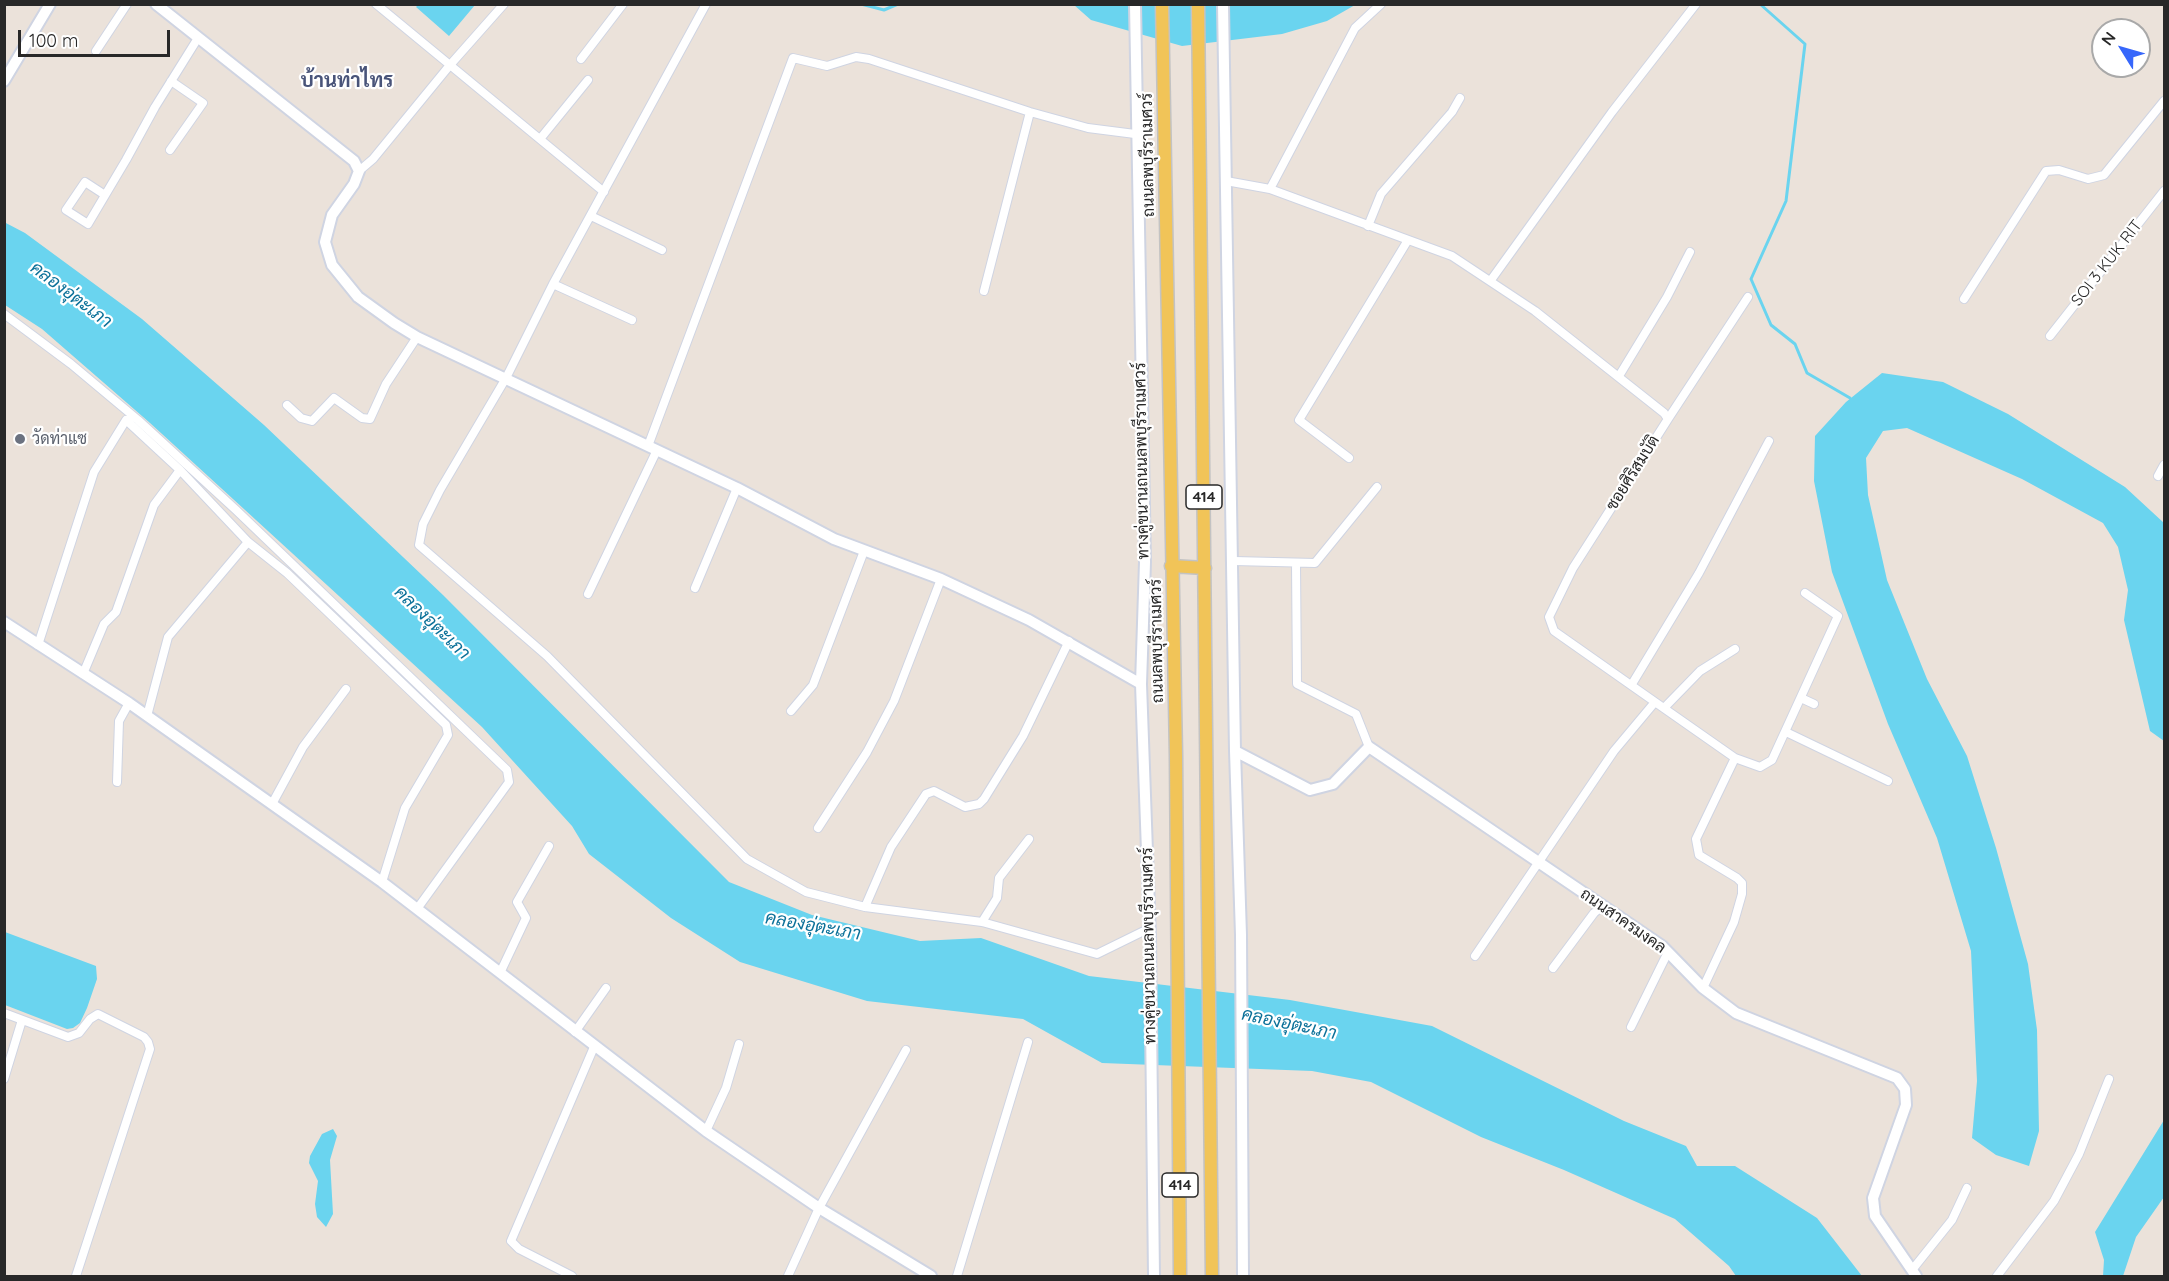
<!DOCTYPE html>
<meta charset="utf-8">
<style>
body{margin:0}
#map{position:relative;width:2169px;height:1281px;overflow:hidden;background:#ebe2da;font-family:Quicksand,sans-serif}
canvas{display:block}
.frame{position:absolute;inset:0;border:6px solid #282828;pointer-events:none}
.north{position:absolute;left:2091px;top:18px;width:60px;height:60px;box-sizing:border-box;background:#fff;border:2px solid #a9a9a9;border-radius:50%;rotate:307deg;font-size:16px;font-weight:700;line-height:24px;text-align:center;color:#282828}
.north::after{content:'';display:block;margin:auto;width:21px;height:27px;background:#3767fb;clip-path:polygon(50% 0,100% 100%,50% 72%,0 100%)}
.scale{position:absolute;left:18px;top:30px;width:152px;height:27px;box-sizing:border-box;border:3px solid #282828;border-top:0;padding-left:8px;font-size:18px;line-height:21px;white-space:nowrap;color:#282828;-webkit-text-stroke:4px #fff;paint-order:stroke}
</style>
<div id="map">
<canvas width="2169" height="1281"></canvas>
<div class="frame"></div>
<div class="north">N</div>
<div class="scale">100 m</div>
</div>
<script>
const context = document.querySelector('canvas').getContext('2d');
context.lineJoin = 'round';
function paint(path, color) { context.fillStyle = color; context.fill(path, 'evenodd'); }
const poly = rows => new Path2D(rows.map(r => 'M' + r).join(''));
function strokePath(path, color, width, dash) { context.strokeStyle = color; context.lineWidth = width; context.lineCap = dash ? 'butt' : 'round'; context.setLineDash(dash || []); context.stroke(path); }
function write(font, color, halo, rows, align = 'center') {
  context.font = font + ' Quicksand,Sarabun,sans-serif'; context.lineWidth = 4.5; context.setLineDash([]); context.textBaseline = 'middle'; context.strokeStyle = halo; context.fillStyle = color; for (const [text, x, y, turn = 0] of rows) {
    context.save(); context.translate(x, y); context.rotate((+turn || 0) * Math.PI / 180); context.textAlign = isNaN(turn) ? turn : align; if (halo) context.strokeText(text, 0, 0); context.fillText(text, 0, 0); context.restore();
  }
}
const water = poly([
 [418,5,418,4,475,5,449,36,416,7],
 [1074,5,1355,5,1327,21,1282,34,1182,46,1091,20],
 [4,222,25,233,142,319,264,425,443,595,729,882,812,915,920,941,981,938,1089,976,1290,1000,1432,1026,1624,1121,1686,1146,1697,1166,1735,1166,1817,1218,1862,1276,1736,1276,1729,1266,1675,1219,1564,1170,1481,1137,1371,1082,1312,1071,1102,1063,1023,1019,867,1001,740,962,671,918,589,854,572,826,482,727,150,423,42,329,5,305],
 [1882,373,1943,382,2008,414,2125,487,2164,523,2164,741,2150,731,2124,620,2128,590,2118,547,2103,523,2022,479,1907,428,1883,431,1866,458,1868,495,1887,580,1927,679,1967,756,1996,848,2028,964,2037,1030,2039,1131,2029,1166,1996,1155,1972,1138,1977,1081,1971,951,1937,838,1888,724,1832,572,1814,481,1815,436,1846,402],
 [5,932,96,966,97,979,87,1008,80,1023,73,1028,67,1029,5,1005],
 [2164,1120,2164,1197,2136,1237,2123,1276,2103,1276,2104,1260,2095,1232],
 [333,1129,337,1136,330,1160,333,1214,326,1227,317,1217,315,1204,318,1181,309,1163,310,1156,322,1134]
]);
const stream = poly([
 [861,4,884,10,898,4],
 [1760,4,1805,44,1786,201,1751,279,1771,325,1795,344,1807,373,1850,398]
]);
const street = poly([
 [376,4,604,192],
 [706,4,553,284,506,378,440,490,423,524,419,545,547,656,747,859,806,892,865,907,982,922,1097,954,1150,928],
 [96,51,127,4],
 [581,59,623,4],
 [540,139,588,80],
 [170,150,203,103,171,81],
 [359,171,373,159,450,65,504,4],
 [1226,181,1270,189,1452,256,1535,311,1664,413,1668,419,1573,568,1549,617,1554,631,1655,702,1614,751,1475,956],
 [1270,189,1355,28,1381,4],
 [105,195,85,182,66,210,88,224,126,160,155,107,198,38],
 [591,216,662,250],
 [1368,226,1381,194,1452,112,1460,98],
 [1491,280,1612,112,1696,4],
 [553,284,632,320],
 [984,291,1030,112],
 [1964,299,2046,171,2059,170,2088,179,2104,175,2164,101],
 [4,314,71,364,138,420,236,510,507,770,509,782,417,909],
 [2050,336,2164,191],
 [1619,376,1667,297,1690,252],
 [287,405,301,418,312,421,334,398,362,418,370,419,386,384,417,337],
 [1668,419,1748,297],
 [648,446,793,58,827,66,856,57,869,59,1030,112,1088,128,1135,134],
 [1349,458,1299,420,1408,240],
 [2158,476,2164,465],
 [1234,561,1315,563,1377,487],
 [1296,563,1297,684,1356,714,1369,747],
 [695,588,737,488],
 [588,594,657,450],
 [38,645,94,472,126,420,180,470,248,542,287,573,446,725,448,735,405,808,382,882],
 [83,674,104,624,116,612,154,505,180,470],
 [1632,684,1699,573,1769,441],
 [1801,698,1814,704],
 [1655,702,1735,758,1760,767,1772,760,1838,616,1805,593],
 [1664,708,1700,671,1735,649],
 [791,711,813,685,864,551],
 [147,716,168,637,248,542],
 [1786,732,1888,781],
 [117,782,119,721,129,703],
 [272,804,303,747,346,689],
 [818,828,867,752,894,701,941,579],
 [865,907,891,847,926,794,934,791,965,807,979,804,984,799,1023,736,1069,641],
 [982,922,997,898,999,878,1029,839],
 [1553,968,1594,913,1599,909,1608,910],
 [500,973,526,918,517,902,549,846],
 [1703,988,1734,922,1742,894,1742,883,1737,878,1699,855,1696,839,1735,758],
 [4,1013,68,1037,79,1033,90,1019,98,1014,144,1037,148,1042,150,1049,76,1276],
 [1631,1027,1668,952],
 [575,1032,606,988],
 [4,1079,22,1020],
 [706,1131,726,1088,739,1044],
 [1912,1270,1952,1220,1967,1188],
 [572,1276,519,1249,511,1241,594,1047],
 [788,1276,819,1208,906,1050],
 [957,1276,1028,1042],
 [1997,1276,2054,1201,2079,1154,2109,1079]
]);
const secondary = poly([
 [156,4,354,161,359,171,354,184,332,215,325,242,332,265,358,297,394,323,417,337,737,488,834,539,941,579,1029,620,1141,684],
 [1135,4,1145,562,1141,684,1150,935,1154,1276],
 [1223,4,1235,751,1241,935,1243,1276],
 [4,81,50,4],
 [4,622,129,703,382,882,706,1131,819,1208,931,1276],
 [1235,751,1310,790,1333,784,1369,747,1662,946,1703,988,1736,1013,1897,1078,1905,1089,1906,1105,1873,1198,1875,1216,1916,1276]
]);
const primary = poly([
 [1162,4,1176,755,1180,1276],
 [1198,4,1212,1276],
 [1171,566,1205,568]
]);
const markers = [
 [20,439,6,"#6b7280"]
];
const shields = [
 [1204,497,36],
 [1180,1185,36]
];
const shieldNames = [
 ["414",1204,497],
 ["414",1180,1185]
];
const streetNames = [
 ["ถนนลพบุรีราเมศวร์",1148,155,-91],
 ["SOI 3 KUK RIT",2107,263,-52],
 ["ทางคู่ขนานถนนลพบุรีราเมศวร์",1142,461,-91],
 ["ซอยศิริสมบัติ",1633,473,-58],
 ["ถนนลพบุรีราเมศวร์",1157,641,-91],
 ["ถนนสาครมงคล",1623,921,35],
 ["ทางคู่ขนานถนนลพบุรีราเมศวร์",1149,946,-91]
];
const worshipNames = [
 ["วัดท่าแซ",32,439]
];
const waterNames = [
 ["คลองอุ่ตะเภา",71,295,37],
 ["คลองอุ่ตะเภา",432,623,44],
 ["คลองอุ่ตะเภา",813,926,10],
 ["คลองอุ่ตะเภา",1289,1024,12]
];
const quarterNames = [
 ["บ้านท่าไทร",347,81]
];
paint(water, '#6ad4ef');
strokePath(stream, '#6ad4ef', 3);
strokePath(street, '#cfd4e2', 10);
strokePath(secondary, '#cfd4e2', 14);
strokePath(primary, '#c3c3c3', 15);
strokePath(street, '#fff', 8);
strokePath(secondary, '#fff', 10);
strokePath(primary, '#f1c458', 12);
for (const [x, y, r, color] of markers) { const dot = new Path2D(); dot.arc(x, y, r, 0, 2 * Math.PI); context.fillStyle = color; context.fill(dot); strokePath(dot, '#fff', 2); }
for (const [x, y, w] of shields) { const box = new Path2D(); box.roundRect(x - w / 2, y - 12, w, 24, 4.5); context.fillStyle = '#fff'; context.fill(box); strokePath(box, '#282828', 1.5); }
write('bold 15px', '#282828', null, shieldNames);
write('16px', '#282828', '#fff', streetNames);
write('16px', '#5b616d', '#fff', worshipNames, 'left');
write('italic 18px', '#0c7199', '#fff', waterNames);
write('bold 20px', '#495479', '#fff', quarterNames);
</script>
